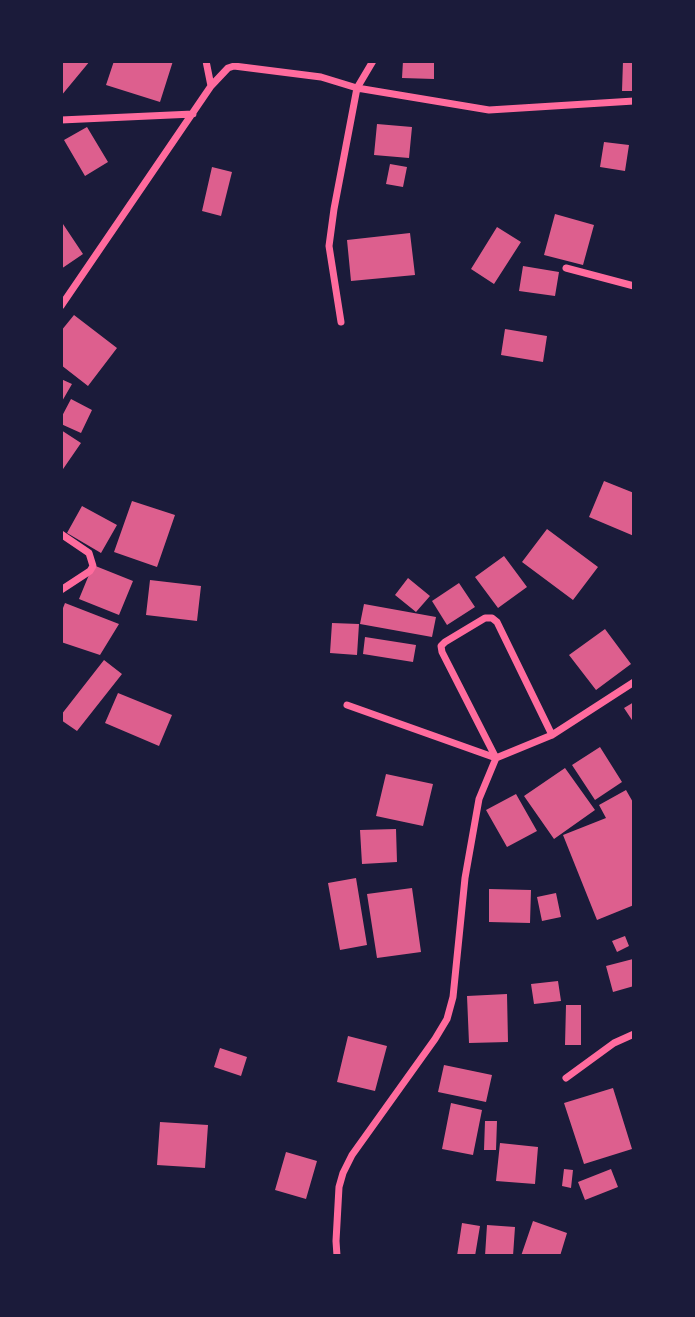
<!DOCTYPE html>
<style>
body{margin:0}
#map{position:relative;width:695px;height:1317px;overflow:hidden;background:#1b1b3a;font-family:"Work Sans",sans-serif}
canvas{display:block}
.frame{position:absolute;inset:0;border:63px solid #1b1b3a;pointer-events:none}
</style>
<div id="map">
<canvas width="695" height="1317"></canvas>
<div class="frame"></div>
</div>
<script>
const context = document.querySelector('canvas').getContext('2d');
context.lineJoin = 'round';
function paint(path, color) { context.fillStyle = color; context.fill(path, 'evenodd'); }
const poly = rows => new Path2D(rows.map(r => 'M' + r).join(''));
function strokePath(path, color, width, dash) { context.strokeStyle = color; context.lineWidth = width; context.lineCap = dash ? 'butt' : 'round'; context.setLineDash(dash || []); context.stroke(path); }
const building = poly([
 [61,61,90,61,61,96],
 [114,61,173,61,160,102,106,85],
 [403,61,434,61,434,79,402,78],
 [623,61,634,61,634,91,622,91],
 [377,124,412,127,409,158,374,155],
 [87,127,108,162,85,176,64,140],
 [604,142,629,145,625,171,600,167],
 [390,164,407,167,403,187,386,184],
 [212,167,232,172,221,216,202,211],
 [555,214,594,225,583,265,544,255],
 [61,221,83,254,61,269],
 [497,227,521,242,494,284,471,269],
 [410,233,415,275,351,281,347,240],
 [523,266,559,272,555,296,519,291],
 [74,315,117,348,88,386,61,365,61,331],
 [505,329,547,336,543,362,501,355],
 [61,379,72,384,61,403],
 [71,399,92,410,81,433,61,424,61,418],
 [61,430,81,443,61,472],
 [604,481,634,493,634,536,589,517],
 [132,501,175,515,157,567,114,552],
 [82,506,117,525,101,553,67,533],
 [547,529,598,567,573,600,522,562],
 [504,556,527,587,498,608,475,577],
 [93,565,133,581,119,615,79,599],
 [408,578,430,596,416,612,395,595],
 [150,580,201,586,197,621,146,615],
 [459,583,475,607,447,625,432,601],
 [65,603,119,624,100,655,61,642,61,613],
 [364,604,436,617,432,637,360,624],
 [332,623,359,624,357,655,330,653],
 [605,629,631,664,596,690,569,655],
 [365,637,416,645,413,662,363,654],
 [104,660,122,674,77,731,61,720,61,715],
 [118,693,172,715,159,746,105,723],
 [634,702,634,723,624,708],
 [600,747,622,782,595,800,572,765],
 [565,768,595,810,554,839,524,796],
 [386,774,433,784,423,826,376,816],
 [626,790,634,804,634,905,597,920,563,835,606,818,599,805],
 [516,794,537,831,507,847,486,810],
 [396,829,397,862,362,864,360,830],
 [356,878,367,945,340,950,328,883],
 [412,888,421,952,377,958,367,894],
 [489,889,531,890,530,923,489,922],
 [556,893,561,917,542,921,537,897],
 [625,936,629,946,617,952,612,941],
 [633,959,634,986,613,992,606,966],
 [558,981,561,1001,534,1004,531,984],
 [507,994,508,1042,469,1043,467,996],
 [566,1005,581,1005,581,1045,565,1045],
 [348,1036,387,1046,375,1091,337,1082],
 [220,1048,247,1057,241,1076,214,1067],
 [444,1065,492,1075,486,1102,438,1092],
 [613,1088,632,1149,584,1164,564,1103],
 [451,1103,482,1110,473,1155,442,1149],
 [485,1121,497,1121,496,1150,484,1150],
 [160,1122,208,1125,205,1168,157,1165],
 [500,1143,538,1147,535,1184,496,1181],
 [286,1152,317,1161,306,1199,275,1190],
 [564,1169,573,1170,571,1188,562,1186],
 [611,1169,618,1187,585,1200,578,1182],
 [533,1221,567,1233,560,1256,521,1256],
 [462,1223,480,1226,475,1256,457,1256],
 [487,1225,515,1227,513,1256,485,1256]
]);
const minor = poly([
 [206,61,211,86],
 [61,120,193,114],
 [566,268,634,286],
 [61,306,211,86,228,68,234,66,321,77,357,88,373,61],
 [341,322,329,246,334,209,357,88,489,110,634,101],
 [61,534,89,553,93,566,90,571,61,590],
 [347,705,496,758,552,735,634,682],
 [566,1078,614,1043,634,1034],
 [337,1256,336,1241,339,1187,343,1173,352,1155,435,1039,447,1019,453,997,465,878,479,799,496,758,442,652,441,646,445,642,485,618,492,618,497,622,552,735]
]);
paint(building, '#dd5f8e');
strokePath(minor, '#ff6b9d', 7);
</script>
